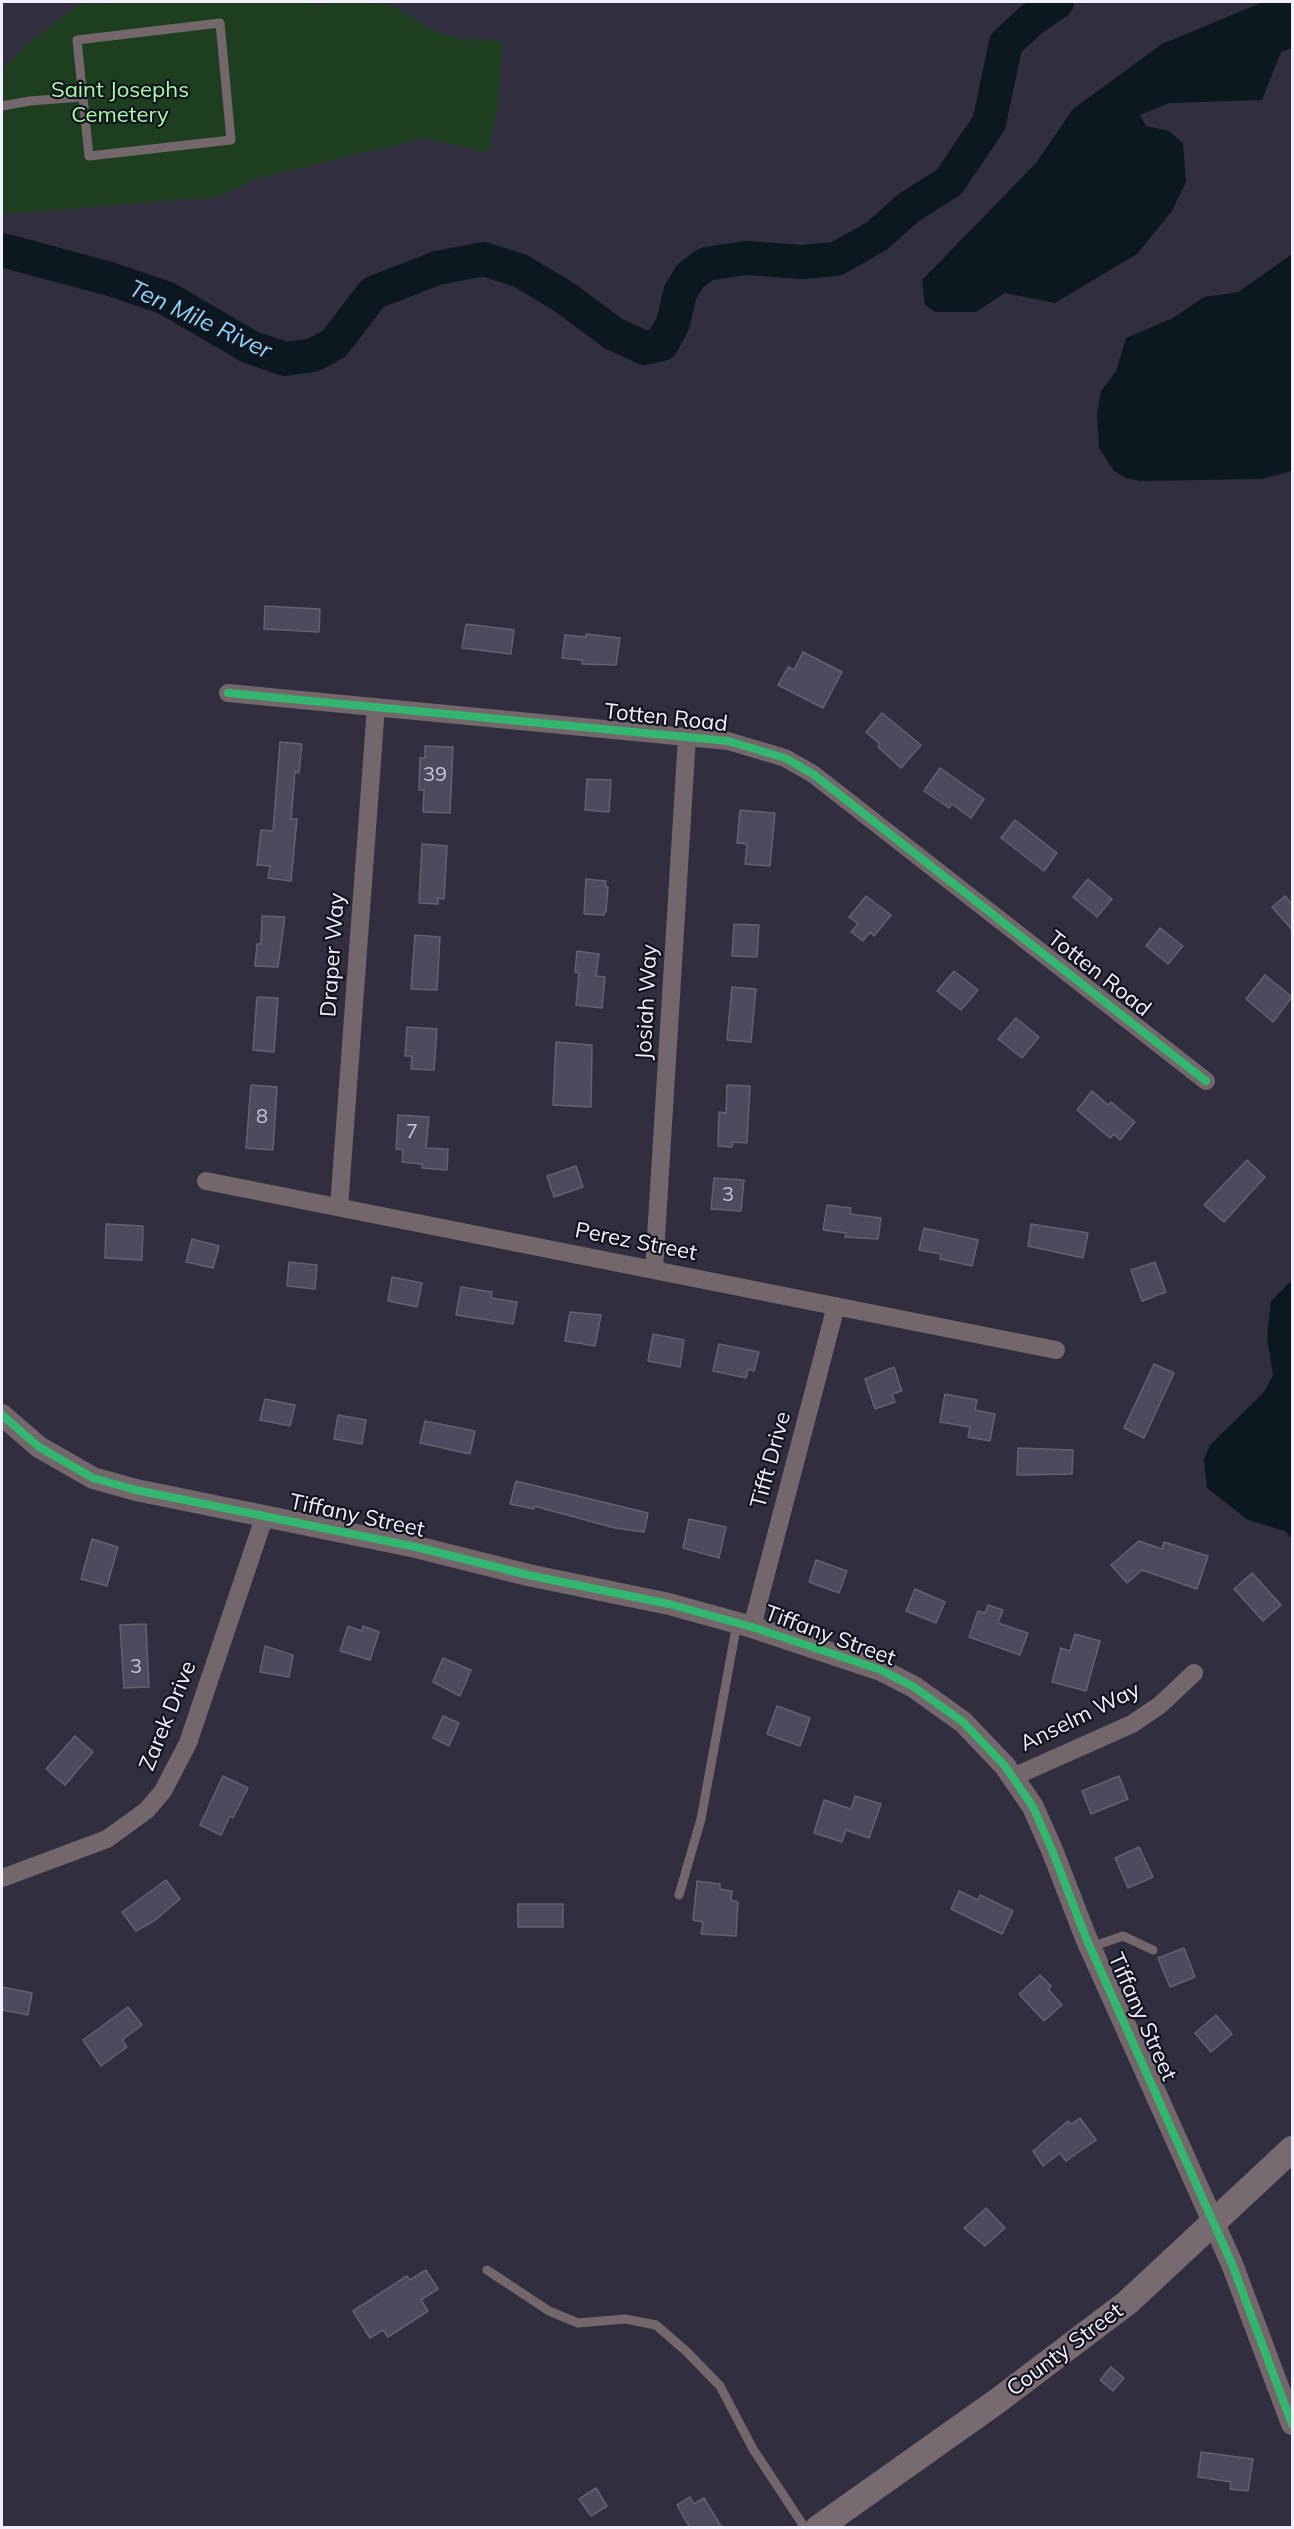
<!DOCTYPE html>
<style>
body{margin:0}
#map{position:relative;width:1294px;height:2529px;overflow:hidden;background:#312f3f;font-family:Mulish,sans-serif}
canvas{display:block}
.frame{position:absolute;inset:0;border:3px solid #f0f0ff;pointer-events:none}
</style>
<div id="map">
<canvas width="1294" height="2529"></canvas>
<div class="frame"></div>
</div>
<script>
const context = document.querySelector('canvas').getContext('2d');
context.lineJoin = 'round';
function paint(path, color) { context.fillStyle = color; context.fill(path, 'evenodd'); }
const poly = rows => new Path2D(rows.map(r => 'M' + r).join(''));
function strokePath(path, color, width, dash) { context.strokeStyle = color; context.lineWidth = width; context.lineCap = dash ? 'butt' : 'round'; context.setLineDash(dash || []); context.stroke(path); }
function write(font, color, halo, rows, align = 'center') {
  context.font = font + ' Mulish,sans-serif'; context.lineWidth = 4.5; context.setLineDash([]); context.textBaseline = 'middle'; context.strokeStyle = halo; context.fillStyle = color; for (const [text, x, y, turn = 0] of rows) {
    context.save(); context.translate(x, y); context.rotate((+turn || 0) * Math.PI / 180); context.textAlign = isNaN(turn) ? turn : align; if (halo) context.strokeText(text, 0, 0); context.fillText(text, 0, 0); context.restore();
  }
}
const green = poly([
 [114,2,307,2,316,6,342,2,378,2,397,8,436,32,464,39,502,41,498,106,488,153,425,138,258,178,218,197,2,214,2,67,10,63,27,44,78,5]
]);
const water = poly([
 [1263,2,1292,2,1292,48,1281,52,1262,100,1169,103,1140,115,1146,126,1169,131,1183,143,1186,182,1172,211,1137,254,1055,303,1005,293,976,312,935,312,925,305,922,280,1036,163,1073,109,1162,44],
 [1292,254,1292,471,1262,479,1140,481,1126,478,1114,471,1099,448,1097,413,1101,391,1116,371,1126,338,1173,318,1204,297,1238,292],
 [1292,1280,1292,1539,1285,1531,1248,1520,1207,1488,1204,1460,1210,1445,1264,1392,1273,1375,1267,1338,1271,1301]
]);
const river = poly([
 [2,250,110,279,166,298,250,347,285,359,313,355,334,344,373,293,437,268,484,259,521,271,564,297,614,334,645,348,662,344,673,323,680,293,690,276,706,264,746,258,802,262,836,259,877,236,908,208,949,182,989,123,1006,43,1031,20,1057,2]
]);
const building = poly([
 [265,606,320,609,319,632,264,629,265,606],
 [466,624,514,630,511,654,462,648,466,624],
 [586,634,620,638,616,665,582,664,582,660,562,658,565,635,586,637,586,634],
 [803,652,842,672,823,708,778,685,788,667,794,670,803,652],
 [882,713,921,745,901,768,878,747,880,744,866,732,882,713],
 [280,742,302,744,299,773,295,772,291,819,297,819,291,881,268,878,270,866,257,865,261,830,273,831,280,742],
 [425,746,453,747,450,813,423,812,424,790,419,790,420,758,425,758,425,746],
 [940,768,984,799,971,818,952,804,949,808,924,791,940,768],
 [587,779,611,780,609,812,585,810,587,779],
 [740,810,775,813,770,866,745,864,747,844,737,843,740,810],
 [1015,820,1057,853,1044,871,1001,838,1015,820],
 [422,844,447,846,444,899,438,898,438,904,419,903,422,844],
 [586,879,606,881,605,886,608,887,606,912,604,912,604,915,584,914,586,879],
 [1088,879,1112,899,1097,917,1073,897,1088,879],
 [866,896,891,915,874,936,870,932,863,941,851,932,858,924,849,917,866,896],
 [1285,896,1293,905,1293,931,1272,907,1285,896],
 [262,916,285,917,278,967,255,966,257,944,261,944,262,916],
 [734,924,759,925,757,957,732,956,734,924],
 [1160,928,1183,946,1168,964,1146,946,1160,928],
 [415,935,440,937,437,990,411,989,415,935],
 [577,951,599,954,596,976,605,977,602,1008,576,1005,579,973,575,972,577,951],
 [954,971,978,990,961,1010,937,991,954,971],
 [1265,975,1292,997,1273,1022,1246,999,1265,975],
 [732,987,756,989,751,1042,727,1040,732,987],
 [257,997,278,998,274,1052,253,1050,257,997],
 [1016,1018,1039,1037,1022,1058,998,1039,1016,1018],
 [407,1027,437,1029,434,1070,411,1069,412,1056,405,1056,407,1027],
 [556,1042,592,1045,591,1107,553,1105,556,1042],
 [251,1085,277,1087,273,1150,246,1148,251,1085],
 [727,1085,750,1086,747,1143,733,1142,732,1147,718,1146,719,1112,726,1113,727,1085],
 [1092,1091,1108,1105,1111,1102,1135,1122,1120,1140,1114,1134,1110,1138,1077,1110,1092,1091],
 [398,1115,429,1117,426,1148,448,1149,447,1170,422,1168,422,1164,402,1162,403,1150,396,1149,398,1115],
 [1247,1160,1265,1177,1224,1222,1204,1205,1247,1160],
 [576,1166,583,1187,554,1197,547,1176,576,1166],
 [714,1178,744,1180,741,1211,711,1209,714,1178],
 [827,1205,851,1208,850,1214,881,1218,878,1239,845,1237,846,1233,823,1230,827,1205],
 [106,1224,143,1226,142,1260,105,1258,106,1224],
 [1031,1224,1088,1233,1083,1258,1028,1246,1031,1224],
 [924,1228,978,1240,972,1266,940,1259,941,1254,919,1250,924,1228],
 [192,1239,219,1246,213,1268,186,1262,192,1239],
 [289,1262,317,1265,315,1289,287,1286,289,1262],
 [1155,1262,1166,1292,1142,1301,1131,1270,1155,1262],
 [392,1277,422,1283,417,1307,388,1301,392,1277],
 [461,1287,492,1292,491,1298,517,1302,513,1324,456,1315,461,1287],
 [570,1312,601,1315,595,1346,565,1341,570,1312],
 [653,1334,684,1340,680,1367,648,1361,653,1334],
 [719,1344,759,1352,754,1371,748,1369,746,1378,713,1371,719,1344],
 [1154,1364,1174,1373,1144,1438,1124,1428,1154,1364],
 [894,1367,902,1391,892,1394,895,1402,875,1409,865,1379,894,1367],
 [945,1394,977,1400,975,1410,995,1414,990,1441,968,1437,970,1427,940,1422,945,1394],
 [265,1399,295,1405,290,1426,260,1420,265,1399],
 [338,1415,366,1420,362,1444,334,1439,338,1415],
 [425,1421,475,1431,470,1454,420,1443,425,1421],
 [1018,1448,1073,1450,1072,1474,1017,1475,1018,1448],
 [516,1481,648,1513,644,1532,615,1528,534,1506,534,1509,510,1504,516,1481],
 [689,1519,726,1527,719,1558,683,1548,689,1519],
 [92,1539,118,1547,107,1586,81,1579,92,1539],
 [1139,1541,1162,1549,1164,1542,1208,1556,1197,1589,1142,1570,1127,1583,1111,1565,1139,1541],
 [816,1560,847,1571,839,1593,809,1582,816,1560],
 [1252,1573,1281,1605,1263,1621,1234,1589,1252,1573],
 [915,1589,945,1602,936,1623,906,1611,915,1589],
 [988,1605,1003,1610,998,1623,1028,1633,1020,1655,969,1637,978,1611,985,1613,988,1605],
 [146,1624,149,1687,124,1688,120,1625,146,1624],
 [348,1626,362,1631,363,1626,379,1632,370,1660,340,1651,348,1626],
 [1075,1634,1100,1641,1086,1691,1052,1682,1061,1648,1070,1651,1075,1634],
 [265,1646,293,1655,289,1677,260,1672,265,1646],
 [443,1658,471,1670,460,1696,433,1682,443,1658],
 [777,1706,810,1718,800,1746,767,1734,777,1706],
 [443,1716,459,1723,449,1746,433,1738,443,1716],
 [75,1736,93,1752,65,1785,46,1769,75,1736],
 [223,1776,248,1788,233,1818,230,1816,221,1835,200,1825,223,1776],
 [1119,1776,1128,1799,1091,1814,1082,1791,1119,1776],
 [855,1796,881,1804,869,1838,846,1830,842,1842,814,1833,824,1800,851,1809,855,1796],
 [1139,1847,1153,1877,1128,1888,1115,1858,1139,1847],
 [166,1880,180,1899,154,1921,136,1931,122,1912,166,1880],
 [697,1881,720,1884,720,1889,732,1891,731,1900,738,1902,736,1936,701,1934,703,1922,693,1920,697,1881],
 [959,1891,978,1900,980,1895,1013,1911,1002,1934,951,1909,959,1891],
 [518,1904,563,1904,563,1927,518,1927,518,1904],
 [1184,1948,1195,1977,1170,1987,1158,1958,1184,1948],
 [1040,1975,1051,1986,1048,1989,1062,2005,1044,2021,1019,1994,1040,1975],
 [2,1987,32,1993,28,2015,2,2010,2,1987],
 [128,2007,142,2025,122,2040,127,2047,101,2066,83,2040,128,2007],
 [1216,2015,1232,2034,1211,2052,1195,2033,1216,2015],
 [1080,2118,1096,2140,1066,2161,1060,2153,1043,2166,1033,2151,1068,2121,1071,2124,1080,2118],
 [986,2208,1005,2228,985,2246,964,2228,986,2208],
 [426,2270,438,2289,421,2300,428,2311,388,2337,383,2330,370,2338,353,2311,407,2276,410,2280,426,2270],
 [1111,2367,1124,2378,1113,2391,1100,2380,1111,2367],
 [1201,2452,1253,2459,1248,2491,1230,2489,1231,2482,1198,2477,1201,2452],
 [596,2488,607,2506,591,2516,579,2499,596,2488],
 [690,2497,694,2504,704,2498,722,2528,690,2528,677,2505,690,2497]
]);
const service = poly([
 [220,23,231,140,89,156,77,40,220,23],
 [2,106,30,101,81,97],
 [679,1895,701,1819,737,1623],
 [1091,1947,1123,1936,1153,1950],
 [487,2270,549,2311,578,2323,625,2319,656,2325,687,2352,720,2386,753,2449,805,2528]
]);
const minor = poly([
 [228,693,728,741,785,758,813,774,1206,1081],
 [206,1181,1056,1350],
 [339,1207,376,707],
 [654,1270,687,737],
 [752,1627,836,1306],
 [1013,1777,1132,1724,1160,1705,1194,1673],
 [2,1878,107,1839,147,1810,163,1791,188,1743,265,1515]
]);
const tertiary = poly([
 [2,1415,39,1447,93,1478,136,1490,416,1547,528,1575,669,1604,752,1627,881,1670,914,1687,963,1722,1005,1766,1033,1807,1052,1850,1086,1938,1232,2264,1292,2424]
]);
const secondary = poly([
 [818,2528,996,2402,1128,2302,1292,2149]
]);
const cycleway = poly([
 [228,693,728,741,785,758,813,774,1206,1081],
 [2,1415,39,1447,93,1478,136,1490,416,1547,528,1575,669,1604,752,1627,881,1670,914,1687,963,1722,1005,1766,1033,1807,1052,1850,1086,1938,1232,2264,1292,2424]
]);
const numberNames = [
 ["39",435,775],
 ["8",262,1117],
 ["7",412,1132],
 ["3",728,1195],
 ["3",136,1667]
];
const parkNames = [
 ["Saint Josephs",120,90],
 ["Cemetery",120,115]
];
const streetNames = [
 ["Totten Road",666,718,6],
 ["Draper Way",333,955,-86],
 ["Totten Road",1099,974,38],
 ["Josiah Way",647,1002,-87],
 ["Perez Street",636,1242,11],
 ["Tifft Drive",771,1460,-75],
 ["Tiffany Street",357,1516,12],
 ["Tiffany Street",830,1636,20],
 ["Zarek Drive",168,1716,-68],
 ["Anselm Way",1080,1717,-26],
 ["Tiffany Street",1142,2017,66],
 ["County Street",1065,2350,-37]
];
const waterNames = [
 ["Ten Mile River",200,320,25]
];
paint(green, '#1e3f1f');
paint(water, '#0c1820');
strokePath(river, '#0c1820', 34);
paint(building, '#4d4a5f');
strokePath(building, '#62616e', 1.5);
strokePath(service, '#73676c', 9);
strokePath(minor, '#73676c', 18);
strokePath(tertiary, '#73676c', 22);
strokePath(secondary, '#776a70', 26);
strokePath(cycleway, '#33b770', 8);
write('20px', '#c7c6d7', null, numberNames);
write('22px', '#a6fca2', '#141420', parkNames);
write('22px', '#f0f0ff', '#141420', streetNames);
write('italic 24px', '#8dd3f8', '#141420', waterNames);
</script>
